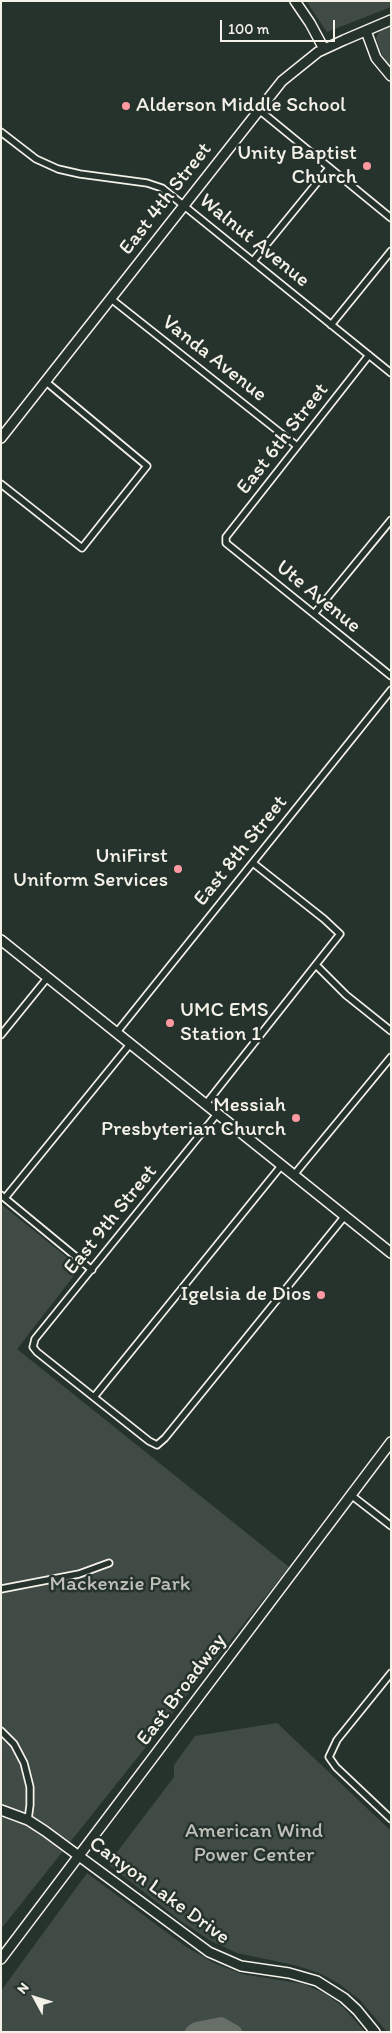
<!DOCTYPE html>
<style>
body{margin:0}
#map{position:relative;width:392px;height:2033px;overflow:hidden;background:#26332d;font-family:Itim,sans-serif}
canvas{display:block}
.frame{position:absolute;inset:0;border:2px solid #f4f1e8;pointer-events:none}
.north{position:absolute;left:10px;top:1973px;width:50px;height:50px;-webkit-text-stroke:4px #26332d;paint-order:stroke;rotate:309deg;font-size:14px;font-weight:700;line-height:20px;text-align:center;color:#f4f1e8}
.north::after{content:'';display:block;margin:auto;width:18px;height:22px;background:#f4f1e8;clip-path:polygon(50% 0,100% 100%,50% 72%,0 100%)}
.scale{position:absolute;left:220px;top:20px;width:115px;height:22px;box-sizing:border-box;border:2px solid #f4f1e8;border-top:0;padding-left:6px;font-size:15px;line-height:18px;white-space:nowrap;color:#f4f1e8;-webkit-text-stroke:4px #26332d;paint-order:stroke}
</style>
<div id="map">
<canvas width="392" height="2033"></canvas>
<div class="frame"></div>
<div class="north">N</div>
<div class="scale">100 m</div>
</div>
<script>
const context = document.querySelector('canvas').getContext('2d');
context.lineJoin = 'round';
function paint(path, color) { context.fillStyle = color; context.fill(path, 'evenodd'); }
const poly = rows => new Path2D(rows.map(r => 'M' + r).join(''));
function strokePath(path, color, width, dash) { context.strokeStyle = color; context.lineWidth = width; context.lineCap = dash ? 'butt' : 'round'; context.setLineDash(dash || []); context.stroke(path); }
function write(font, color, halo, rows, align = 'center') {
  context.font = font + ' Itim,sans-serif'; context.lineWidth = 5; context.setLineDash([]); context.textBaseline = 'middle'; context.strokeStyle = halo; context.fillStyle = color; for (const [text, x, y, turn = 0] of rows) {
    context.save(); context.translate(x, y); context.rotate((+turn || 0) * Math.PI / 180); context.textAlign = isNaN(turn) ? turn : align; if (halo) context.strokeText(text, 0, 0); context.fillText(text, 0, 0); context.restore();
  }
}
const green = poly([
 [306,1,391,1,391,7,327,32],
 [391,26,391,67,382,55,376,38,380,30],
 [1,1204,80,1268,17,1349,289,1567,1,1929],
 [277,1723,391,1831,391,2032,387,2032,360,2000,338,1983,319,1973,298,1966,237,1953,211,1941,182,1922,108,1864,174,1777,174,1765,195,1736],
 [87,1873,185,1946,214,1963,242,1974,304,1984,326,1994,343,2007,365,2032,1,2032,1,1991]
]);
const river = poly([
 [192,2032,196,2029,221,2024,235,2032]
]);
const street = poly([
 [258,109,391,218],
 [1,132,36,159,58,169,80,174,147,183,162,188,391,373],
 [253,261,329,168],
 [110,298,297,446],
 [331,325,391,251],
 [369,355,226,537,226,543,391,676],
 [1,484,82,548,147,466,45,381],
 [314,614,391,520],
 [316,965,346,995,391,1031],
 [117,1032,391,690],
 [1,1035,48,977],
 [205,1105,340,934,324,919,253,863],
 [217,1114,35,1339,33,1347,37,1352,149,1441,157,1445,165,1438,344,1217],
 [293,1176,391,1057],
 [1,1195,92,1270],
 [5,1198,131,1043],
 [94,1397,281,1166],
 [351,1495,391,1526],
 [1,1589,79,1574,109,1563],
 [391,1673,337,1740,329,1757,336,1767,391,1819],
 [1,1731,14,1744,24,1763,30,1787,30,1805,28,1820]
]);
const secondary = poly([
 [295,1,310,23,324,49],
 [366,31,376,58,391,76],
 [1,438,282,81,318,52,344,40,391,20],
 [1,940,391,1253],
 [1,1810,28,1820,45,1831,209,1952,241,1966,289,1973,317,1981,344,1998,357,2010,375,2032],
 [1,1959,391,1442]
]);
const markers = [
 [126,106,5,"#ff9aa2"],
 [367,166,5,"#ff9aa2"],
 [178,869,5,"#ff9aa2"],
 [170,1023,5,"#ff9aa2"],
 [296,1118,5,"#ff9aa2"],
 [321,1295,5,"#ff9aa2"]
];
const poiNames = [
 ["Alderson Middle School",136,106,"left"],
 ["Unity Baptist",357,154],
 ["Church",357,178],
 ["UniFirst",168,857],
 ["Uniform Services",168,881],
 ["UMC EMS",180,1011,"left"],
 ["Station 1",180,1035,"left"],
 ["Messiah",286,1106],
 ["Presbyterian Church",286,1130],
 ["Igelsia de Dios",311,1295]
];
const streetNames = [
 ["East 4th Street",166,199,-52],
 ["Walnut Avenue",254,241,39],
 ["Vanda Avenue",214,359,38],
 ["East 6th Street",283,439,-52],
 ["Ute Avenue",318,597,39],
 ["East 8th Street",241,851,-51],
 ["East 9th Street",111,1220,-51],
 ["East Broadway",182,1690,-53],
 ["Canyon Lake Drive",159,1891,36]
];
const parkNames = [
 ["Mackenzie Park",120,1585],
 ["American Wind",254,1832],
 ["Power Center",254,1856]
];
paint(green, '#414b45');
strokePath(river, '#676f68', 14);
strokePath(street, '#f4f1e8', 9);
strokePath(secondary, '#f4f1e8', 12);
strokePath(street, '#26332d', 5.5);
strokePath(secondary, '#26332d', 9);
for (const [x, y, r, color] of markers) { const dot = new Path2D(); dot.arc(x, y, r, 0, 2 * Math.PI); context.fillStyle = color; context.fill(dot); strokePath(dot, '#26332d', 2); }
write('21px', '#f4f1e8', '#26332d', poiNames, 'right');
write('21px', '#f4f1e8', '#26332d', streetNames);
write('21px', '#bebfb7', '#26332d', parkNames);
</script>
